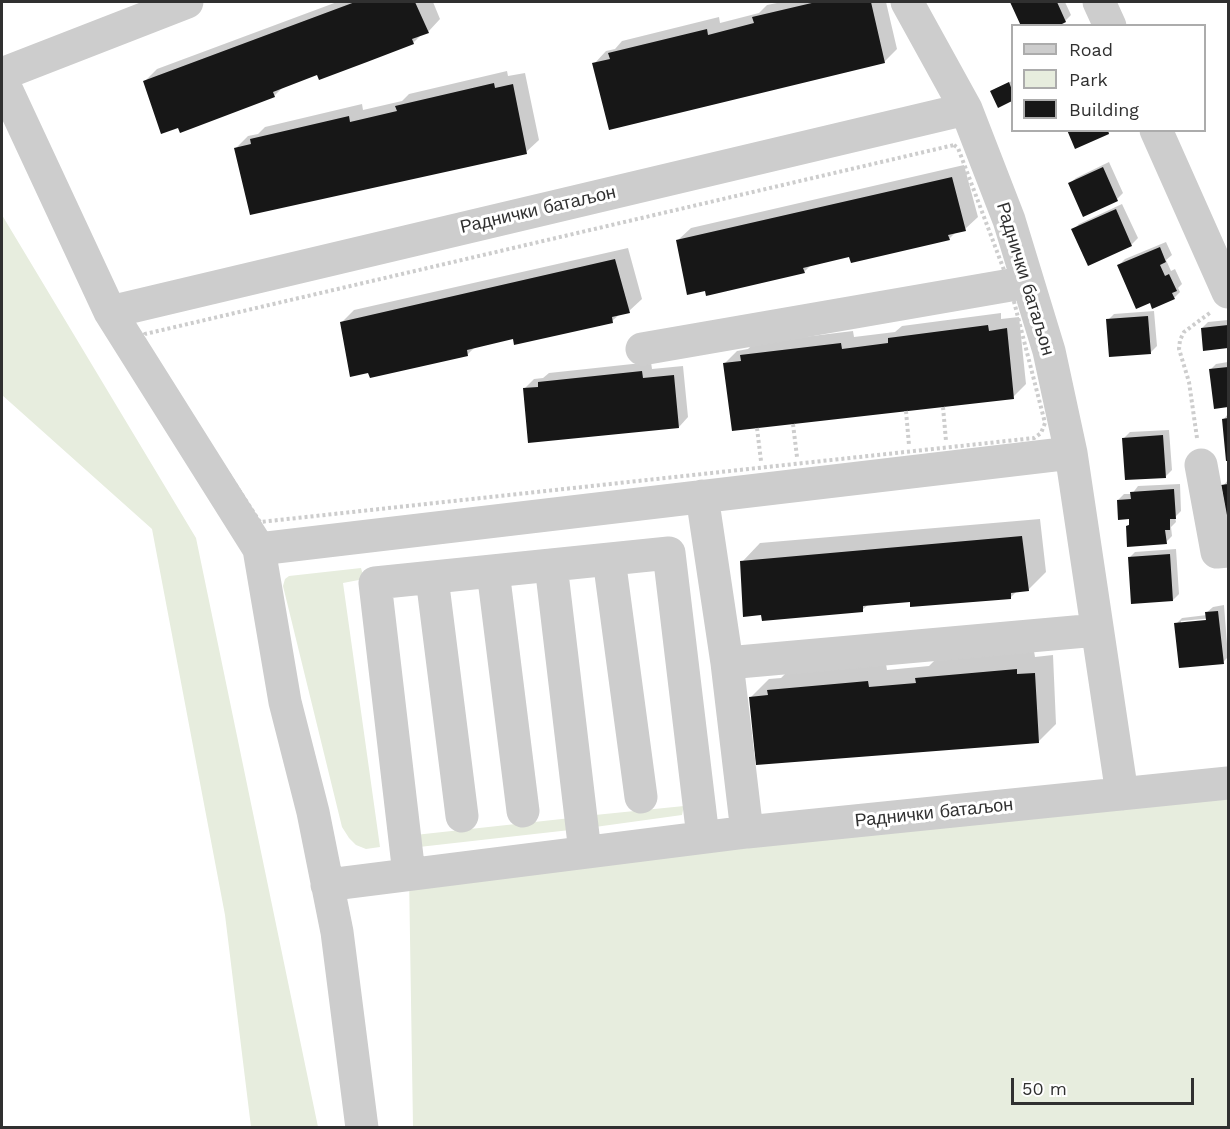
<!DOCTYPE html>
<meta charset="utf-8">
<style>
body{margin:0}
#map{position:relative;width:1230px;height:1129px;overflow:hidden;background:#fff;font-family:"Work Sans",sans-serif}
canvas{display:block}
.frame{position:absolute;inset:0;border:3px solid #303030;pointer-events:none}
.legend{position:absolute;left:1011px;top:24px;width:195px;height:108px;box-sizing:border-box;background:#fff;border:2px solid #acacac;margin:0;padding:8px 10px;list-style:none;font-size:18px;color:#303030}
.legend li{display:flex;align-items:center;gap:12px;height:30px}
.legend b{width:30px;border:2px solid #acacac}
.scale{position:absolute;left:1011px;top:1078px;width:183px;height:27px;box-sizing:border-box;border:3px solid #303030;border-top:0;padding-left:8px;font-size:18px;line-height:21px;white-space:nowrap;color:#303030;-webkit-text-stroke:4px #fff;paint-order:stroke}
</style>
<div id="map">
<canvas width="1230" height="1129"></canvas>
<div class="frame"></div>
<ul class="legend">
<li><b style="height:8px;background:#cdcdcd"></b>Road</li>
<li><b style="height:16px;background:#e7edde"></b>Park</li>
<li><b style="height:16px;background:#171717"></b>Building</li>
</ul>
<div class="scale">50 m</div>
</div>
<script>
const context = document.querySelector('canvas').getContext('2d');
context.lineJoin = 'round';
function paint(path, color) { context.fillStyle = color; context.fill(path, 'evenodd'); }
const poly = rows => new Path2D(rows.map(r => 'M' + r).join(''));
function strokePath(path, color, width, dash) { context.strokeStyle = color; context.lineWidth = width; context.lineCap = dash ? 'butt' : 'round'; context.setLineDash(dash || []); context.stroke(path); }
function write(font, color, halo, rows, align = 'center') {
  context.font = font + ' "Work Sans",sans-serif'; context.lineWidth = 6; context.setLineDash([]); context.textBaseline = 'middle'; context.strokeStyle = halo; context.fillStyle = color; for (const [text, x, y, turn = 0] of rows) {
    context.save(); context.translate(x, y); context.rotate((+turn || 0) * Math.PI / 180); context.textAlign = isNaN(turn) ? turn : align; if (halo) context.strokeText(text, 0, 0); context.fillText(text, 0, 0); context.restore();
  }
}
const green = poly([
 [2,215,196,538,318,1127,251,1127,225,915,152,529,2,395],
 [361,568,364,579,343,583,380,847,366,849,356,845,349,838,342,827,283,586,285,579,289,576],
 [1228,783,1228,1127,413,1127,409,874],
 [684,806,682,815,595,827,595,815],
 [571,818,570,830,419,847,415,835]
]);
const shadow = poly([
 [337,2,433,2,440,19,428,32,422,34,413,43,318,73,284,86,274,96,144,82,157,69],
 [782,2,886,2,897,49,884,62,594,64,606,51,615,49,622,41,719,17,720,23,759,13,767,5],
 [1012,2,1065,2,1071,15,1065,21,1022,26],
 [507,71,508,76,525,73,539,140,526,152,235,149,248,136,258,134,265,127,362,104,363,110,402,101,409,94],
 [1012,81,1012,100,999,106,992,91,995,89],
 [1109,162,1123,193,1117,199,1084,215,1069,184,1076,178],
 [964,165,978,217,965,229,957,231,949,239,851,255,812,264,804,272,678,240,691,228],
 [1122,204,1138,238,1131,245,1089,264,1073,230,1079,224],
 [1166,242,1172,255,1166,260,1171,271,1175,269,1182,284,1178,288,1180,292,1174,298,1150,301,1119,265,1125,259],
 [628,248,642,299,629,311,620,314,612,321,514,338,475,347,468,354,341,323,354,310],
 [1154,311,1157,346,1151,352,1108,320,1114,314],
 [1001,313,1001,319,1019,317,1026,384,1013,397,724,364,737,351,748,349,754,343,853,331,854,337,895,332,902,326],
 [1228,320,1228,347,1204,349,1202,328,1208,322],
 [651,362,652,369,683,366,688,417,679,427,524,389,534,379,543,378,549,373],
 [1228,362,1228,406,1215,407,1210,370,1216,364],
 [1228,414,1228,459,1223,420],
 [1169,430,1172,470,1166,476,1124,438,1130,432],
 [1228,480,1228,523,1226,523,1223,486],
 [1180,484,1181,511,1175,517,1176,522,1171,527,1172,536,1166,542,1127,526,1131,523,1130,518,1118,500,1124,494,1132,494,1138,486],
 [1040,519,1046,572,1028,590,1017,591,1011,597,911,600,869,604,862,610,742,562,760,543],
 [1176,549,1179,594,1173,600,1129,558,1135,552],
 [1224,605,1228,657,1223,662,1176,624,1182,618,1207,615,1206,613,1213,607],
 [1213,618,1213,621,1181,624,1181,621],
 [1034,651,1035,657,1053,655,1056,724,1038,742,751,697,769,679,781,678,787,672,886,664,887,670,929,666,935,660]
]);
const building = poly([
 [355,2,415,2,429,33,412,39,414,44,367,62,319,80,317,75,273,92,275,97,180,133,178,128,161,134,143,81],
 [816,2,871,2,885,63,609,130,592,63,610,59,608,53,707,29,708,35,754,23,752,17],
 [1010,2,1057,2,1066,22,1058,26,1021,26],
 [1009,82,1012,90,1012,101,998,108,990,91],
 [494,83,495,88,513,84,527,154,250,215,234,148,251,144,250,139,349,116,350,122,397,111,395,106],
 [1067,130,1108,130,1109,134,1075,149],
 [1103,167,1118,201,1083,217,1068,183],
 [952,177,966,231,948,235,950,240,851,263,849,257,803,268,805,273,706,296,705,291,687,295,676,240],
 [1116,209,1132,246,1088,266,1071,229],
 [1160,247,1166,262,1160,265,1165,276,1169,274,1177,291,1172,293,1175,299,1152,309,1150,303,1136,309,1117,265],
 [615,259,630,313,612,317,613,323,514,345,513,339,467,350,468,356,370,378,368,373,350,377,340,322],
 [1148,316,1151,354,1109,357,1106,319],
 [988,325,989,331,1007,328,1014,399,732,431,723,363,741,361,740,355,841,343,842,349,888,343,888,338],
 [1228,325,1228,348,1203,351,1201,328],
 [1228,367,1228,407,1214,409,1209,369],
 [642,371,643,378,674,375,679,428,528,443,523,388,538,387,538,382],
 [1228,418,1228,461,1226,461,1222,419],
 [1163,435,1166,478,1125,480,1122,438],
 [1228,484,1228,525,1221,485],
 [1174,489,1176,519,1170,519,1170,530,1165,530,1167,544,1127,547,1126,526,1129,525,1129,519,1118,520,1117,500,1131,499,1130,492],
 [1022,536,1029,591,1011,593,1011,599,910,607,910,602,863,606,863,612,762,621,761,615,743,617,740,561],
 [1170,554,1173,601,1131,604,1128,557],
 [1218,611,1224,664,1179,668,1174,623,1206,620,1205,612],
 [1017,669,1017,674,1035,673,1039,743,756,765,749,697,768,695,767,690,868,681,869,687,916,683,915,678]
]);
const path = poly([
 [954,145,958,148,1010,286,1045,423,1041,433,1034,438,260,522,143,344,145,334,954,145],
 [943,407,946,441],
 [906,411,909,445],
 [793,424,797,457],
 [757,428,761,461],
 [1197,438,1189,382,1179,349,1180,340,1184,332,1211,312]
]);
const minor = poly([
 [907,2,966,109,1009,220,1049,351,1071,453,1122,794],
 [1099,2,1110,26],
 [2,74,187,2],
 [2,80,110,312,259,549,285,702,313,812,337,932,362,1128],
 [1156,130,1228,292],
 [110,312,966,109],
 [642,349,1028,282],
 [1201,465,1217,552,1228,551],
 [702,496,727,663,747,832],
 [259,549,1071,453],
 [609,559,641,797],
 [551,565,585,852],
 [493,571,523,811],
 [432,578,462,816],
 [727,663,1097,630],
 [409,874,375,583,669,553,703,837],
 [327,885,747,832,1228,783]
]);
const streetNames = [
 ["Раднички батаљон",538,210,-13],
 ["Раднички батаљон",1025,279,73],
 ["Раднички батаљон",934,813,-6]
];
paint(green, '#e7edde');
paint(shadow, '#0003');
paint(building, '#171717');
strokePath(path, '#cdcdcd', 4, [3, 3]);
strokePath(minor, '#cdcdcd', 33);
write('18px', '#303030', '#fff', streetNames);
</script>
